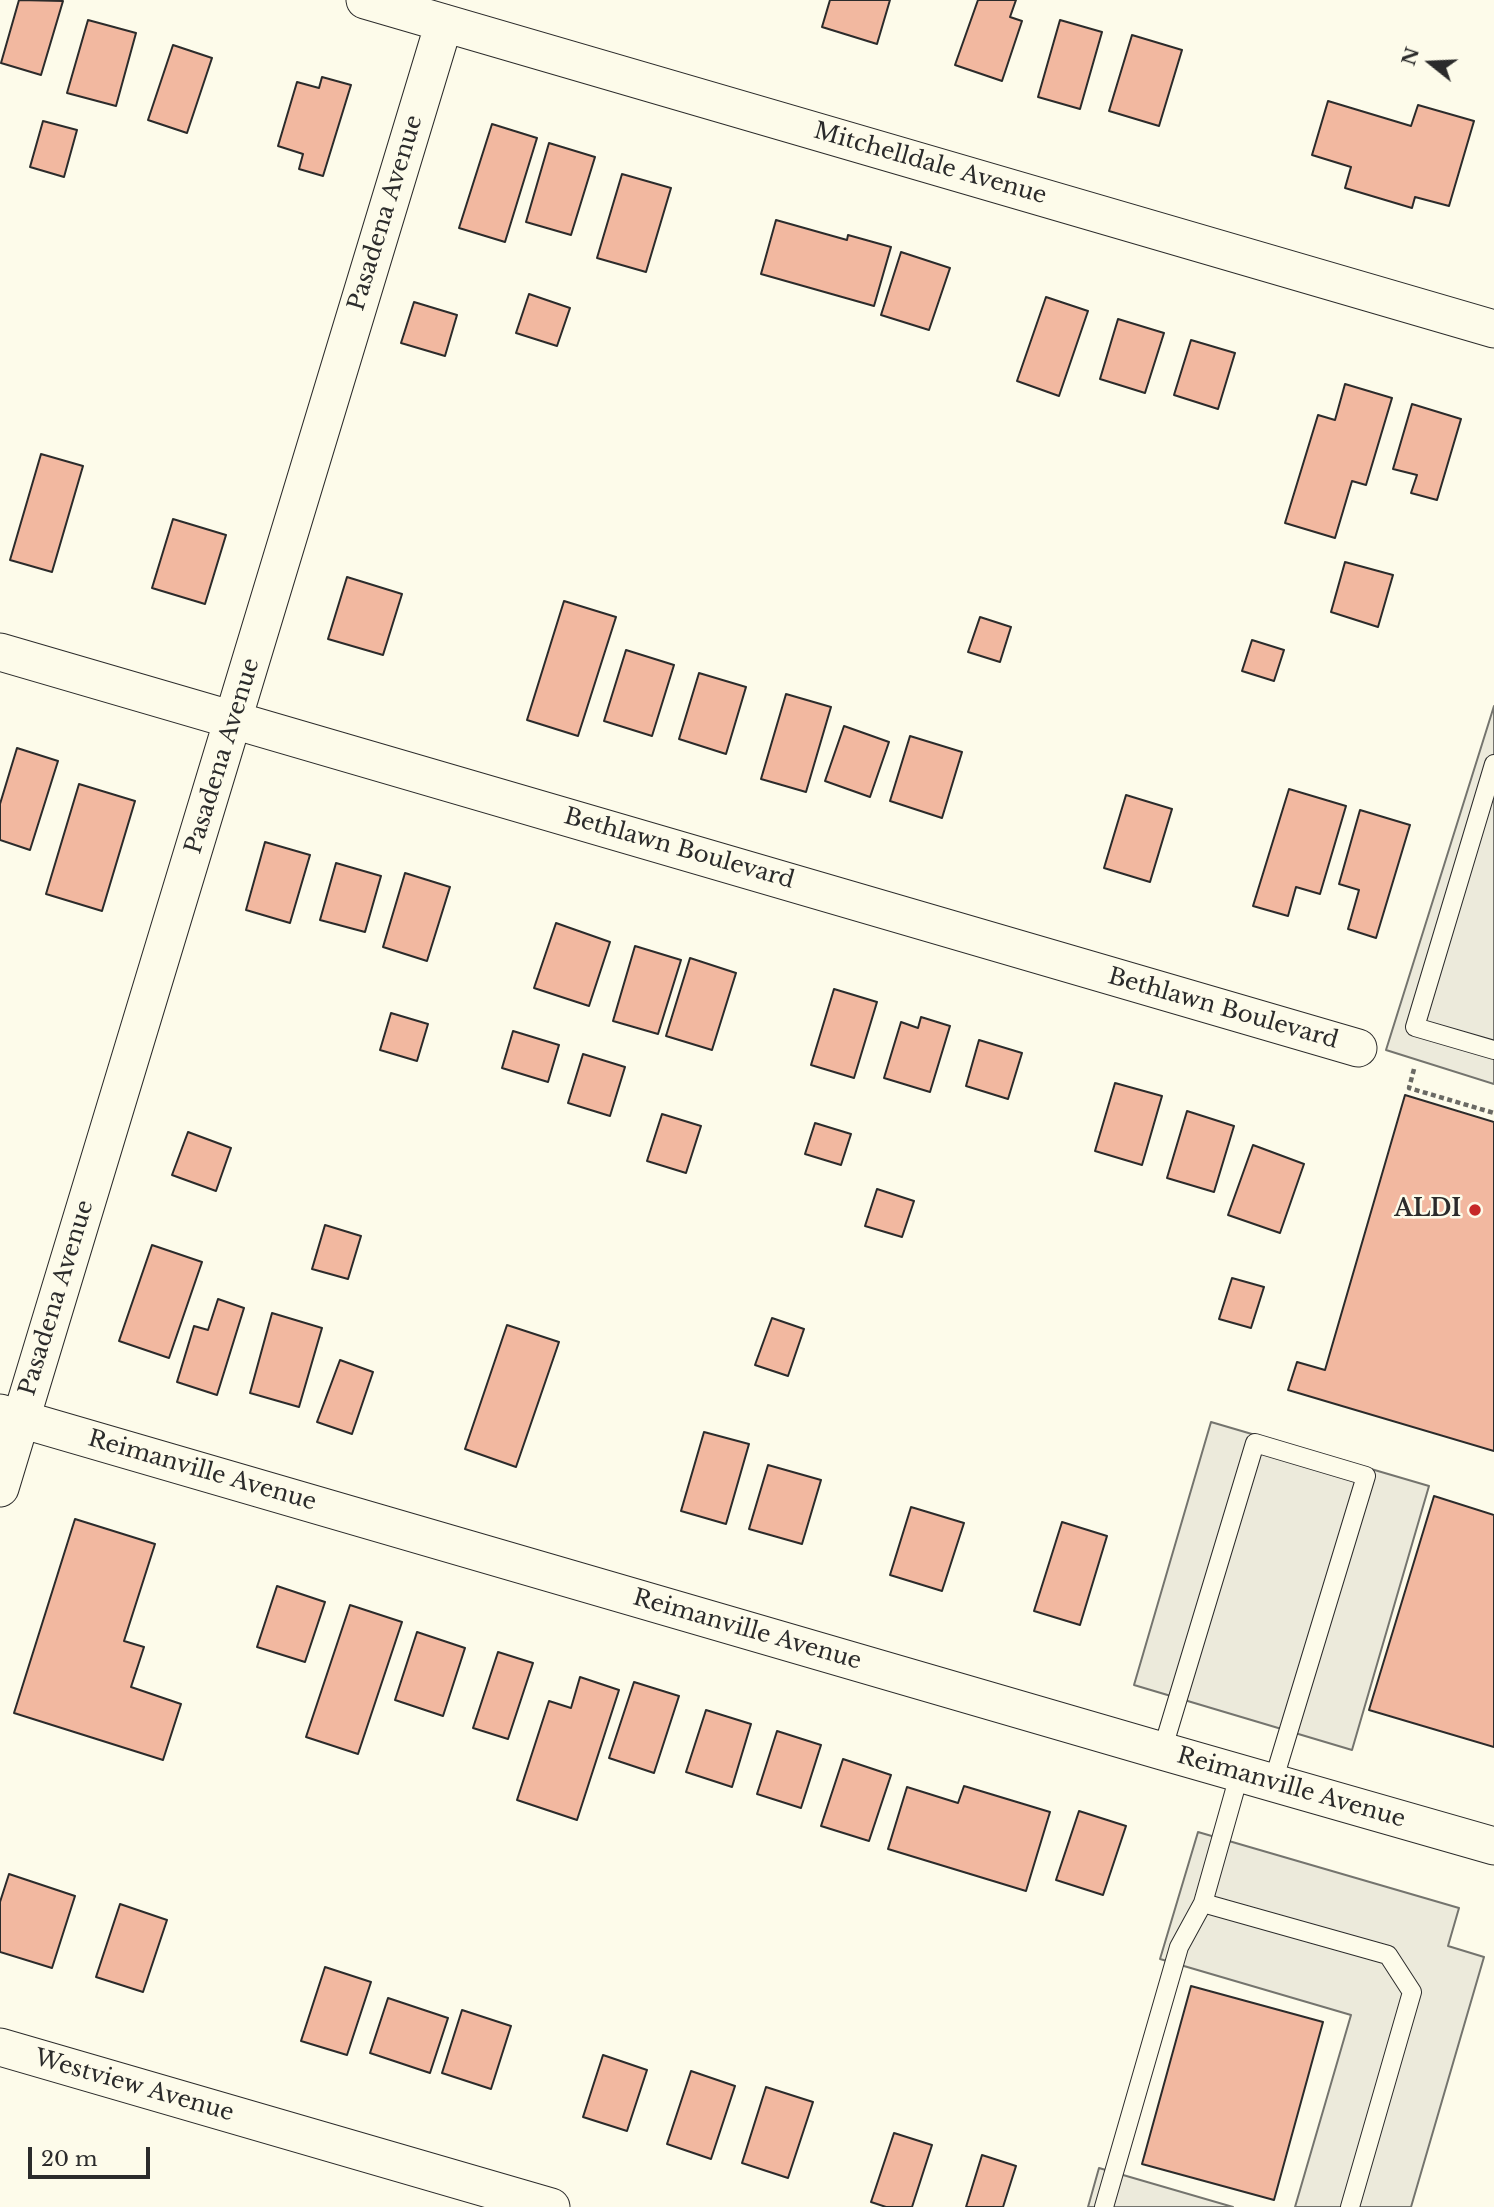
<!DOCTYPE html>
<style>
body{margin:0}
#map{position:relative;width:1494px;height:2207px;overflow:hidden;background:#fdfbea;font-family:"Libre Baskerville",serif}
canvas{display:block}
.north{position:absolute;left:1396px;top:28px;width:70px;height:70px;-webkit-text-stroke:5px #fdfbea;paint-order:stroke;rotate:288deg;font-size:19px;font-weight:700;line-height:28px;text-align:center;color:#2b2b2b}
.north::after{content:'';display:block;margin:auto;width:24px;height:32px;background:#2b2b2b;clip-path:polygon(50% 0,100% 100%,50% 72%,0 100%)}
.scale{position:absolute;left:28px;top:2147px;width:122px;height:32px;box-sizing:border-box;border:4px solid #2b2b2b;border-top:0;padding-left:9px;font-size:21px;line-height:24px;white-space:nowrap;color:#2b2b2b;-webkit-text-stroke:5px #fdfbea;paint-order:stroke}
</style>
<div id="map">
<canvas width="1494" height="2207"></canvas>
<div class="north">N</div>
<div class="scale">20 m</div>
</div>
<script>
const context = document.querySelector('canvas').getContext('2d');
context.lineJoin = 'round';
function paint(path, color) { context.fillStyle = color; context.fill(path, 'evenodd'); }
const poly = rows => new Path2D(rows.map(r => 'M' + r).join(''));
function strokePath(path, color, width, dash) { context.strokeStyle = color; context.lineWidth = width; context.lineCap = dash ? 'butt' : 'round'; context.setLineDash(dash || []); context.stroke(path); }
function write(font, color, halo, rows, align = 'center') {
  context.font = font + ' "Libre Baskerville",serif'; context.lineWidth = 5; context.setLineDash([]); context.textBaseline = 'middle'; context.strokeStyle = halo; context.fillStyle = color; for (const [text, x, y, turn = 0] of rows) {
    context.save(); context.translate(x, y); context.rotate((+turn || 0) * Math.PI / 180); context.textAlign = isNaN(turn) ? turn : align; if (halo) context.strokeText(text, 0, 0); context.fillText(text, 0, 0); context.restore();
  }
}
const parking = poly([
 [1494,706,1494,1084,1386,1050,1494,706],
 [1211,1422,1429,1486,1352,1750,1134,1685,1211,1422],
 [1198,1832,1459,1908,1448,1946,1484,1957,1411,2207,1295,2207,1351,2015,1160,1959,1198,1832],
 [1099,2168,1233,2207,1088,2207,1099,2168]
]);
const building = poly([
 [19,0,63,1,41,75,1,63,19,0],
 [830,0,890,0,877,44,822,27,830,0],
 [978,0,1016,0,1010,17,1022,21,1002,81,955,65,978,0],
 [88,20,136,33,116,106,67,93,88,20],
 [1060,20,1102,32,1080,109,1038,97,1060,20],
 [1132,35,1182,50,1159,126,1109,111,1132,35],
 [173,45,212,58,187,133,148,120,173,45],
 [322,77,351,85,323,176,299,169,303,154,278,146,297,82,319,88,322,77],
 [1328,101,1411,126,1418,105,1474,121,1449,206,1415,197,1412,208,1345,188,1351,167,1312,155,1328,101],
 [43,121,77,130,64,177,30,167,43,121],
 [492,124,537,138,505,242,459,228,492,124],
 [549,143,595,157,571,235,526,222,549,143],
 [622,174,671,188,646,272,597,258,622,174],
 [776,220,847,240,848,235,891,247,874,306,761,274,776,220],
 [901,252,950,268,929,330,881,315,901,252],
 [529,294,570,308,557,346,516,333,529,294],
 [1046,297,1088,311,1059,396,1017,381,1046,297],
 [414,302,457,315,445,356,401,343,414,302],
 [1118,319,1164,333,1145,393,1100,379,1118,319],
 [1191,340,1235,353,1218,409,1174,395,1191,340],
 [1345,384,1392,398,1366,485,1352,481,1335,538,1285,523,1318,415,1335,420,1345,384],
 [1412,404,1461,419,1437,500,1411,493,1417,475,1393,469,1412,404],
 [41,454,83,466,52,572,10,560,41,454],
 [173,519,226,535,205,604,152,588,173,519],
 [1345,562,1393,575,1378,627,1331,612,1345,562],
 [347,577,402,594,383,655,328,639,347,577],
 [564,601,616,617,578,736,527,720,564,601],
 [980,617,1011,627,1000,662,968,652,980,617],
 [1252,640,1284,650,1274,681,1242,671,1252,640],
 [626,650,674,665,652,736,604,721,626,650],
 [699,673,746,687,726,754,679,739,699,673],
 [786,694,831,707,806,792,761,779,786,694],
 [844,726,889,742,870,797,825,781,844,726],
 [910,736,962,752,942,818,890,801,910,736],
 [17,748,58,761,30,850,0,840,0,804,17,748],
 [79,784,135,801,102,911,46,894,79,784],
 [1289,789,1346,806,1320,894,1296,887,1288,916,1253,906,1289,789],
 [1126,795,1172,809,1150,882,1104,868,1126,795],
 [1360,810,1410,825,1376,938,1348,929,1359,890,1339,884,1360,810],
 [265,842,310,855,290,923,246,910,265,842],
 [336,863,381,876,365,932,320,920,336,863],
 [405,873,450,887,427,961,383,947,405,873],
 [556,923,610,942,589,1006,534,988,556,923],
 [635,946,681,960,658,1034,613,1021,635,946],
 [690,958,736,973,712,1050,666,1036,690,958],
 [834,989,877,1002,854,1078,811,1065,834,989],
 [391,1013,428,1024,417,1061,380,1050,391,1013],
 [921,1017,950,1026,930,1092,884,1078,901,1022,918,1028,921,1017],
 [513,1031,559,1045,548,1082,502,1068,513,1031],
 [979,1040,1022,1053,1008,1099,966,1086,979,1040],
 [583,1054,625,1067,610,1116,568,1103,583,1054],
 [1115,1083,1162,1096,1142,1165,1095,1151,1115,1083],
 [1405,1095,1494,1122,1494,1451,1288,1390,1297,1362,1325,1370,1405,1095],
 [1187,1111,1234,1126,1214,1192,1167,1178,1187,1111],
 [662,1114,701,1126,686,1173,647,1161,662,1114],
 [815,1123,851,1134,841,1165,805,1154,815,1123],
 [188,1132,231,1148,216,1191,172,1175,188,1132],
 [1253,1145,1304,1164,1280,1233,1228,1215,1253,1145],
 [877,1189,914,1201,902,1237,865,1226,877,1189],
 [325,1225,361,1236,348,1279,312,1269,325,1225],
 [152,1245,202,1262,169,1358,119,1341,152,1245],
 [1232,1278,1264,1287,1251,1328,1219,1319,1232,1278],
 [218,1299,244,1308,217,1395,177,1382,194,1326,208,1330,218,1299],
 [272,1313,322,1328,299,1407,250,1393,272,1313],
 [772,1318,804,1329,788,1376,755,1365,772,1318],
 [507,1325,559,1342,516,1467,465,1449,507,1325],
 [340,1360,373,1372,352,1434,317,1422,340,1360],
 [704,1432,749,1444,726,1524,681,1511,704,1432],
 [768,1465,821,1480,802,1544,749,1529,768,1465],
 [1434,1496,1494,1515,1494,1747,1369,1710,1434,1496],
 [911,1507,964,1523,942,1591,890,1575,911,1507],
 [75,1519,155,1544,124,1641,144,1647,131,1687,181,1704,163,1760,14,1713,75,1519],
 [1062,1522,1107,1536,1080,1625,1034,1611,1062,1522],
 [277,1586,325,1602,305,1662,257,1647,277,1586],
 [350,1605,402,1622,358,1754,306,1737,350,1605],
 [417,1632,465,1648,443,1716,395,1700,417,1632],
 [498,1652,533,1663,508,1739,473,1728,498,1652],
 [580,1677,619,1690,577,1820,517,1800,549,1701,571,1708,580,1677],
 [634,1682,679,1696,654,1773,609,1758,634,1682],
 [706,1710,751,1724,732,1787,686,1772,706,1710],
 [777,1731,821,1745,801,1808,757,1794,777,1731],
 [843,1759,891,1775,869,1841,821,1826,843,1759],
 [964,1786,1050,1812,1026,1891,888,1849,907,1787,958,1803,964,1786],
 [1079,1811,1126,1826,1103,1895,1056,1880,1079,1811],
 [9,1874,75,1896,52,1968,0,1952,0,1902,9,1874],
 [120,1904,167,1920,143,1992,96,1977,120,1904],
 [325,1967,371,1982,347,2055,301,2041,325,1967],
 [1191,1986,1323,2022,1274,2200,1142,2164,1191,1986],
 [388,1998,448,2018,430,2073,370,2053,388,1998],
 [462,2010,511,2026,491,2089,442,2073,462,2010],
 [603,2055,647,2070,627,2131,583,2117,603,2055],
 [691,2071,735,2086,711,2159,667,2144,691,2071],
 [766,2087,813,2102,788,2178,742,2163,766,2087],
 [894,2133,932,2145,912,2207,886,2207,871,2202,894,2133],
 [982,2155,1016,2166,1003,2207,966,2207,982,2155]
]);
const path = poly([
 [1414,1069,1409,1088,1494,1113]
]);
const lane = poly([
 [1494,764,1415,1027,1494,1050],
 [1162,1751,1255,1443,1366,1476,1273,1782],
 [1203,1903,1388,1955,1412,1992,1350,2207],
 [1104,2207,1179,1947,1203,1903,1240,1772]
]);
const street = poly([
 [365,0,1494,329],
 [0,652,1358,1048],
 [0,1413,1162,1751,1494,1846],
 [0,1488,444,23],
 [0,2047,551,2207]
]);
const markers = [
 [1475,1210,7,"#c62828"]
];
const streetNames = [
 ["Mitchelldale Avenue",930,164,16],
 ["Pasadena Avenue",386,213,-73],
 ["Pasadena Avenue",223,756,-73],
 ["Bethlawn Boulevard",679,849,16],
 ["Bethlawn Boulevard",1223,1009,16],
 ["Pasadena Avenue",57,1298,-73],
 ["Reimanville Avenue",202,1471,16],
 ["Reimanville Avenue",747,1630,16],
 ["Reimanville Avenue",1291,1788,16],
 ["Westview Avenue",134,2086,16]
];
const poiNames = [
 ["ALDI",1461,1210]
];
paint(parking, '#eceadb');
strokePath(parking, '#74746e', 2);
paint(building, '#f2b8a0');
strokePath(building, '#2b2b2b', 2);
strokePath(lane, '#2b2b2b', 20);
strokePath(street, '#2b2b2b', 39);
strokePath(path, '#6a6964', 4.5, [5, 3.5]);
strokePath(lane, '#fdfbea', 18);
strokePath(street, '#fdfbea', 37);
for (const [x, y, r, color] of markers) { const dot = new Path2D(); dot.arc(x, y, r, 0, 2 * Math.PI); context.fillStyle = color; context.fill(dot); strokePath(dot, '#fdfbea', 2.5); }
write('23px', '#2b2b2b', '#fdfbea', streetNames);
write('bold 23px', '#2b2b2b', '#fdfbea', poiNames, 'right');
</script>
